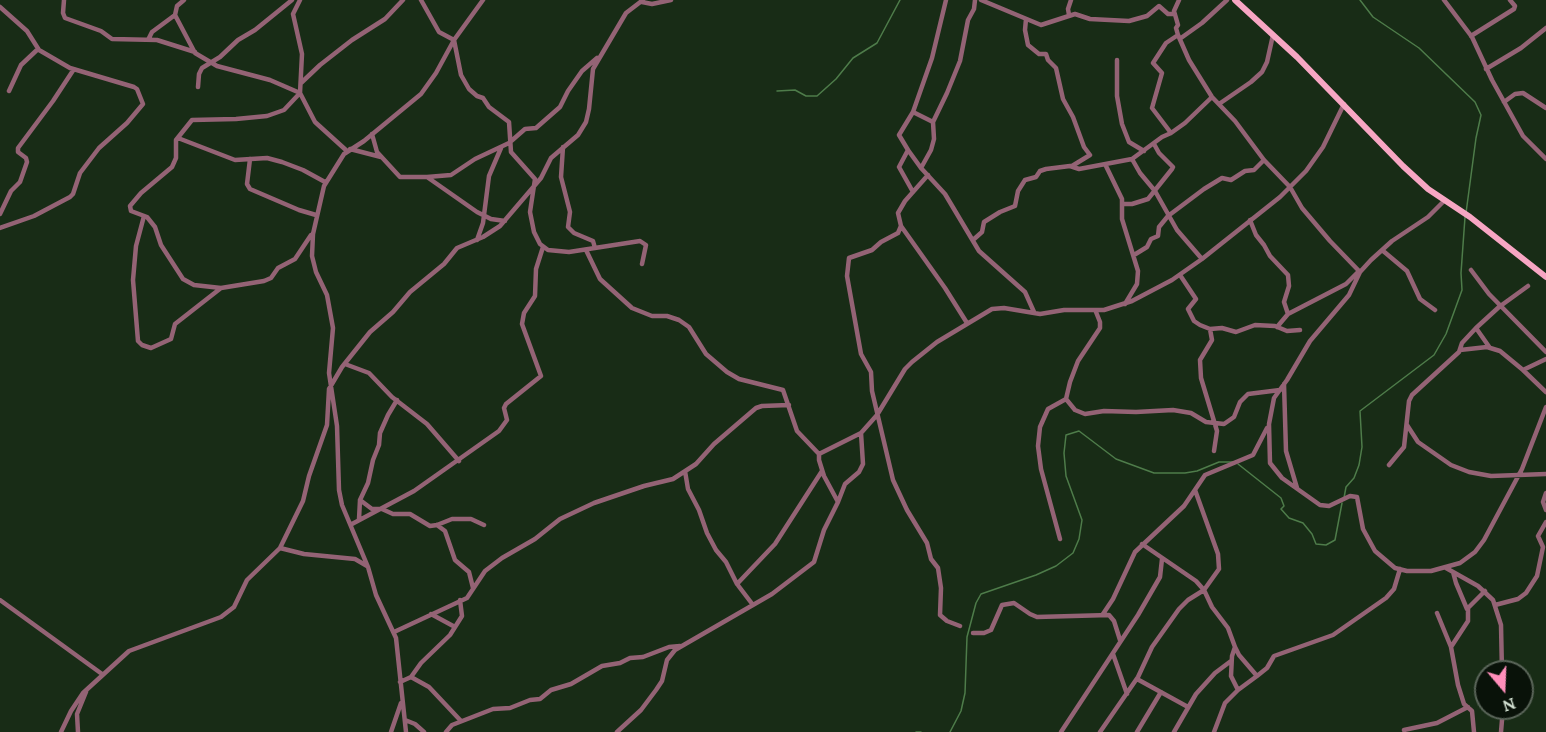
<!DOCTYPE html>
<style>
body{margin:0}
#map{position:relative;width:1546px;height:732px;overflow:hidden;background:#182c16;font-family:Lora,serif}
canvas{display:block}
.north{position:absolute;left:1474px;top:660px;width:60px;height:60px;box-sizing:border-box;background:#091209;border:2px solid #5a6559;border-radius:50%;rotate:161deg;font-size:16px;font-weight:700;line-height:24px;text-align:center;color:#d3e1d2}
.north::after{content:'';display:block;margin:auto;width:21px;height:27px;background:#ff8eba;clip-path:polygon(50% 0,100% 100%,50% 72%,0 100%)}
</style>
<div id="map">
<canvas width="1546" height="732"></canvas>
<div class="north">N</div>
</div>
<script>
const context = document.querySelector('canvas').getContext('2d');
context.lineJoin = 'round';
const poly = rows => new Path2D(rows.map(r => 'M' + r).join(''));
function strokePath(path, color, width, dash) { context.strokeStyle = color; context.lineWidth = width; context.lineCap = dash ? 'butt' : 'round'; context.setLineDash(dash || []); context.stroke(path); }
const stream = poly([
 [1360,0,1373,17,1419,48,1475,102,1481,115,1476,138,1466,213],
 [777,91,795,90,806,96,817,96,836,79,853,58,877,43,900,0],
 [1238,464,1281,498,1284,506,1281,509,1289,518,1303,523,1312,534,1316,544,1326,545,1335,540,1342,503],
 [1344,498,1346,487,1354,478,1359,465,1362,447,1360,411,1434,355,1446,334,1462,290,1461,273,1465,217],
 [916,732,921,732],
 [950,732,961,711,965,693,967,637,976,603,981,594,1036,575,1056,566,1073,553,1079,539,1082,520,1066,476,1064,453,1066,435,1079,431,1116,459,1154,473,1185,473,1197,471,1219,462,1234,462]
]);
const minor = poly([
 [64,0,63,13,65,18,101,31,112,39,157,40,195,52],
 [184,0,177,6,175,15,195,53,217,66,270,80,300,93,284,110,267,116,236,119,192,120,176,140,176,158,172,167,141,193,130,206,131,211,147,217,155,227,161,245,183,279,194,285,221,288],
 [300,0,293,14,302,54,300,93,315,122,347,151],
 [421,0,439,32,454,40,461,75,469,89,477,96,483,98,489,107,509,122,511,152,535,179,530,212,534,232,540,244,548,250,569,252,640,241,646,245,642,264],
 [946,0,932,58,913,112,899,135,908,150,921,168,945,194,979,251,1025,292,1034,312],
 [981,0,1041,25,1075,14,1090,19,1129,21,1147,16,1159,6,1168,14,1174,14],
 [1179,0,1174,11,1178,25,1176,28,1178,35,1189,60,1212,97,1235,121,1264,160,1290,187,1302,208,1330,241,1360,272],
 [1444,0,1472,37,1492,80,1523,136,1546,159],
 [642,2,652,4,671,0],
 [0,7,27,31,39,50,70,68,134,87,137,89,143,104,127,123,99,148,80,173,73,194,70,197,34,216,0,228],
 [1069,15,1068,9,1071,0],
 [1026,19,1025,30,1028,45,1039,54,1046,54,1048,60,1056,68,1063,99,1073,117,1084,147,1090,155,1072,166],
 [1471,36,1514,9,1515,6,1510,0],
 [149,38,152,32,175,15],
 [1181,38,1202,23,1227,0],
 [1117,60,1117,96,1122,124,1129,142,1144,151],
 [1486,69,1521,48,1546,28],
 [301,83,320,65,352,40,385,19,403,0],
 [198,87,199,74,202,68,220,57,238,40,255,30,292,0],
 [9,91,21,65,38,49],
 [1504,102,1515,94,1523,93,1546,108],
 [1219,104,1251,82,1262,72,1267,62,1273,35],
 [913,112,933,122,947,93,960,61,968,20,974,9,975,0],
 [1171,133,1152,108,1162,73,1153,63,1166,43,1178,35],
 [372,134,377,152,400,177,427,177,451,175,475,159,509,143,525,129,536,128,560,107,568,91,582,71,597,58],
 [178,138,235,160,267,158,282,162,303,170,325,182],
 [563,147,561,177,570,212,568,227,574,233,593,241,595,248],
 [350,149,381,157],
 [908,150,899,167,913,192],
 [250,159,247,184,250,189,299,210,316,215],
 [1132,159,1140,173,1155,191,1177,230,1202,259],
 [1105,164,1122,199,1122,219,1138,271,1137,284,1125,304],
 [921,168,931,150,934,139,933,122],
 [928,175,905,201,898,213,901,226,898,233,881,242,872,250,849,258,847,276,861,354,871,372,872,391,893,480,907,510,927,543,931,559,938,568,941,588,940,615,947,621,960,626],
 [427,177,477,212,491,219,505,221],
 [1445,200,1428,217,1392,241,1371,260,1360,272,1349,295,1310,341,1287,380,1274,398,1269,424,1270,463,1282,478,1320,505,1329,506,1350,496,1357,497,1363,529,1375,551,1395,568,1407,571,1431,571,1460,563,1475,552,1484,540,1522,469,1546,407],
 [1123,204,1132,204,1148,199,1172,169,1173,167,1159,153,1154,144],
 [0,214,11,191,20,182,27,162,26,158,18,152,18,148,53,101,74,69],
 [144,216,136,246,133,280,138,341,142,345,151,348,171,339,175,324,221,288,264,281,271,278,278,268,295,259,311,235],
 [1250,220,1256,235,1264,245,1270,256,1288,275,1289,286,1284,302,1288,314],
 [901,226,945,288,967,323],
 [477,240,483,223,489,176,501,148],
 [973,240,982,232,984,222,1000,212,1015,206,1018,191,1025,180,1036,177,1040,171,1046,169,1070,166,1079,169,1132,159,1162,137,1171,133,1185,123,1212,97],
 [586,250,600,279,632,308,652,316,667,316,679,320,689,327,706,354,727,372,739,379,783,390,797,431,819,454],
 [1382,250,1407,271,1420,299,1435,310],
 [1134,255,1147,247,1151,239,1158,236,1159,227,1168,216,1204,189,1222,178,1231,180,1245,171,1254,170,1264,160],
 [1471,270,1489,294,1546,352],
 [1180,275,1196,299,1188,309,1194,321,1200,325,1210,329,1222,328,1236,332,1255,325,1275,326,1287,331,1300,330],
 [1277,327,1288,314,1346,284,1358,272],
 [1476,328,1490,348],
 [1210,329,1212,340,1200,360,1201,378,1217,431,1214,451],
 [1460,350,1487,347,1500,351,1523,370,1546,392],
 [345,364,369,373,392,397,427,424,459,461],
 [1523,370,1546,359],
 [1284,384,1286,451,1297,488],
 [1066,399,1075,410,1085,414,1104,411,1136,412,1173,410,1191,413,1206,422,1224,424,1234,417,1240,402,1248,394,1280,390],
 [1407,425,1418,442,1451,465,1469,472,1491,476,1546,474],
 [1389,465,1404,447,1409,401,1412,395,1459,352,1462,343,1476,328,1499,307,1528,286],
 [685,471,688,489,699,510,707,533,716,550,726,562,737,584],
 [1546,493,1543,502,1546,510],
 [360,500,372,509,382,509,393,514,410,514,430,526,437,525,452,519,471,519,484,525],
 [838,502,845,484,859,472,863,464,861,433],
 [359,519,360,500,368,483,373,460,379,445,380,433,388,415,397,400],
 [352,524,414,491,499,431,507,420,504,408,506,404,541,376,522,324,524,313,535,296,536,269,543,247],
 [437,525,445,531,455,560,469,572,473,588],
 [1060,539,1041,469,1038,446,1040,427,1048,409,1066,399,1070,382,1078,361,1100,328,1100,322,1096,312],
 [1142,544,1196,581,1204,590,1212,607,1228,628,1235,647,1232,656,1231,676,1238,690,1225,703,1214,732],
 [280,548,304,554,355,559,367,566],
 [1446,568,1478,586,1493,600,1501,625,1502,672],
 [1453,572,1456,583,1467,609],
 [0,600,102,674],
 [753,605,737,584,775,544,822,471],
 [1495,605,1518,599,1526,593,1537,576,1543,547,1538,536,1546,522],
 [1437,613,1451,647],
 [431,614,455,627],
 [1103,614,1113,599,1135,552,1184,506,1205,475,1253,455,1267,428],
 [394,632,467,598,485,571,502,558,535,539,560,519,594,503,644,486,673,479,696,464,714,444,756,408,762,406,789,405],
 [973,633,984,633,991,630,1002,605,1014,603,1030,614,1037,617,1109,615,1114,621,1120,640],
 [1235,647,1239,655,1257,676,1267,668,1274,656,1333,635,1386,598,1394,589,1400,569],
 [1113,654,1127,694],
 [411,677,429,687,461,721],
 [1137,679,1188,707],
 [400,682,411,677,421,663,450,635,462,616,460,600],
 [1238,690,1257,676],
 [405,720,415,724,424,732],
 [1404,730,1437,723,1468,707],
 [61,732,71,711,83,693,129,651,221,617,234,607,247,580,280,548,303,501,309,476,327,425,329,389,342,367,370,332,393,312,410,292,444,264,457,248,483,237,500,226,541,178,551,158,578,135,586,122,589,109,593,69,626,13,643,0],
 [78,732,77,714,86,692],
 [391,732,401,703],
 [406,732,396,638,376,595,368,567,342,505,339,490,337,426,329,373,333,328,327,295,316,272,312,256,313,234,324,186,344,154,364,141,421,94,436,73,454,40,483,0],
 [446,732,452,725,493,709,510,708,530,700,540,699,551,690,571,684,602,666,620,663,630,658,643,657,669,647,680,646],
 [617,732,641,710,656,690,662,681,667,660,675,650,772,594,814,562,824,530,838,502,824,476,819,460,819,454,861,433,877,415,905,369,912,362,937,342,992,309,1004,308,1040,314,1064,310,1104,310,1132,301,1172,280,1202,259,1280,197,1306,171,1323,147,1344,104],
 [1061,732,1138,615,1160,577,1162,559],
 [1100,732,1138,677,1152,647,1179,609,1188,600,1204,590,1219,569,1218,554,1195,490],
 [1137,732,1161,692],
 [1174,732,1196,694,1215,673,1231,661],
 [1474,732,1472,711,1464,704,1458,685,1451,647,1468,621,1468,608,1485,591],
 [1501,732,1503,708]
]);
const major = poly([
 [1235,0,1297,57,1403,166,1428,189,1470,217,1546,277]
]);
strokePath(stream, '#4e7c4a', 1.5);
strokePath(minor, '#946375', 4.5);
strokePath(major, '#f7a6c3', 6);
</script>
